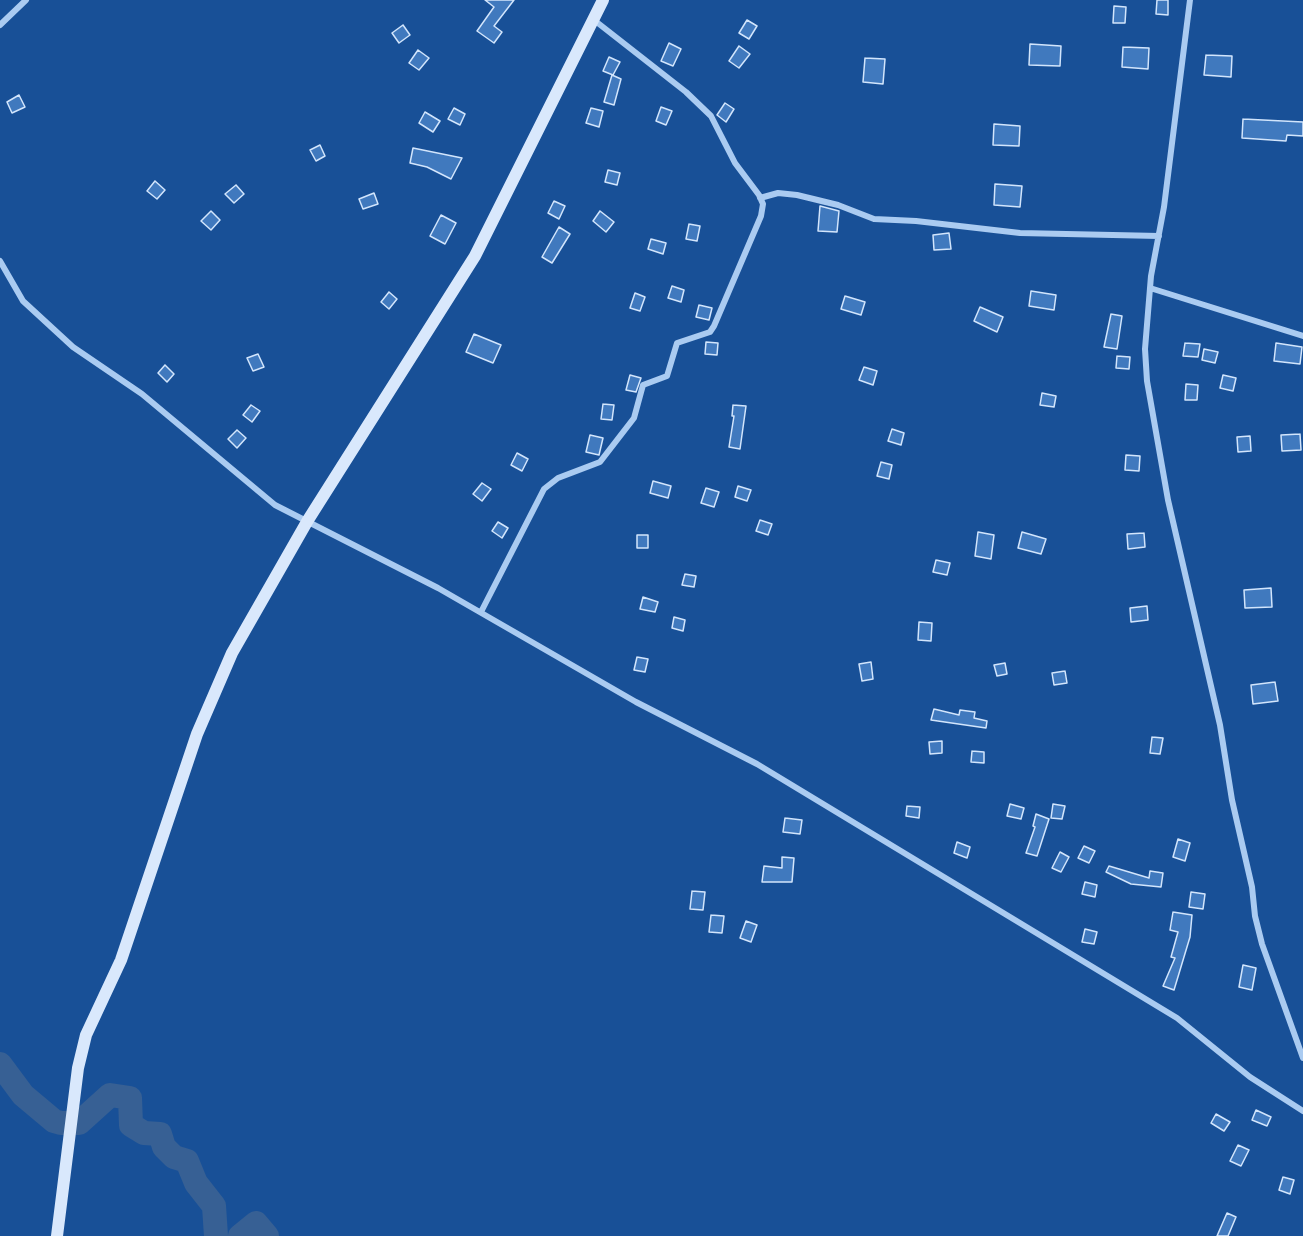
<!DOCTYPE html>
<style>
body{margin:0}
canvas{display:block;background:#185097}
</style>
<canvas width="1303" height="1236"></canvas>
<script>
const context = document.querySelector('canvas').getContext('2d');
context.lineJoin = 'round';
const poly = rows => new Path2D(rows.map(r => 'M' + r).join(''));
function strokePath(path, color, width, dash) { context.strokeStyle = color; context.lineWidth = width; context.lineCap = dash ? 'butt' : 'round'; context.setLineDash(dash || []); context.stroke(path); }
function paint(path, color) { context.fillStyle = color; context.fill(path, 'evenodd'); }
const river = poly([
 [0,1064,23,1095,54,1121,61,1123,79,1123,110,1095,130,1098,131,1125,144,1133,160,1134,164,1147,174,1157,187,1161,196,1183,214,1206,216,1236],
 [240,1236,256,1223,267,1236]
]);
const building = poly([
 [485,0,514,0,494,26,502,32,494,43,477,31,494,7,485,0],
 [1157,0,1168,0,1168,15,1156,14,1157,0],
 [1114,6,1126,7,1125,23,1113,23,1114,6],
 [747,20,757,26,749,39,739,33,747,20],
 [403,25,410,35,399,43,392,33,403,25],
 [669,43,681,49,673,66,661,61,669,43],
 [1030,44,1061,46,1060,66,1029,65,1030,44],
 [739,46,750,54,739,68,729,61,739,46],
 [1123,47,1149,48,1148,69,1122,67,1123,47],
 [418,50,429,58,419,70,409,63,418,50],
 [1206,55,1232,56,1231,77,1204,75,1206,55],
 [609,57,620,62,613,75,603,71,609,57],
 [865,58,885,59,883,84,863,82,865,58],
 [612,75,621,79,614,105,604,102,612,75],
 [19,95,25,107,12,113,7,102,19,95],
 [725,103,734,109,726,122,717,115,725,103],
 [661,107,672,111,666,125,656,121,661,107],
 [454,108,465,114,460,125,448,119,454,108],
 [591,108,603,111,599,127,586,123,591,108],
 [425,112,440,121,433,132,419,123,425,112],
 [1243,119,1303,122,1303,136,1287,135,1286,141,1242,138,1243,119],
 [994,124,1020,126,1019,146,993,145,994,124],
 [320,145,325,156,316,161,310,150,320,145],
 [413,148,462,158,451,179,427,167,410,163,413,148],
 [608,170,620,173,617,185,605,182,608,170],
 [155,181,165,190,157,199,147,191,155,181],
 [995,184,1022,186,1020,207,994,205,995,184],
 [236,185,244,194,234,203,225,194,236,185],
 [374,193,378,204,363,209,359,199,374,193],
 [554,201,565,206,559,219,548,213,554,201],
 [820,206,839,211,837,232,818,231,820,206],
 [211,211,220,220,211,230,201,221,211,211],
 [600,211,614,222,606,232,593,221,600,211],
 [441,215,456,223,445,244,430,236,441,215],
 [689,224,700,226,697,241,686,239,689,224],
 [559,227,570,234,552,263,542,257,559,227],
 [949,233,951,249,934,250,933,235,949,233],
 [651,239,666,243,663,254,648,249,651,239],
 [672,286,684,290,681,302,668,298,672,286],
 [1031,291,1056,295,1054,310,1029,306,1031,291],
 [389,292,397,299,389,309,381,302,389,292],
 [635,293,645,297,640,311,630,308,635,293],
 [845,296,865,302,861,315,841,309,845,296],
 [699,305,712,308,709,320,696,317,699,305],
 [980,307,1003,317,997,332,974,321,980,307],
 [1111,314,1122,316,1117,349,1104,347,1111,314],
 [474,334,501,345,493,363,466,352,474,334],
 [706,342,718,343,717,355,705,354,706,342],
 [1185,343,1200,344,1198,357,1183,356,1185,343],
 [1276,343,1302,347,1300,364,1274,361,1276,343],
 [1204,349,1218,352,1215,363,1202,360,1204,349],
 [258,354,264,367,253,371,247,358,258,354],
 [1117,356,1130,357,1129,369,1116,368,1117,356],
 [165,365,174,374,167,382,158,373,165,365],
 [864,367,877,371,873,385,859,380,864,367],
 [630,375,641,378,636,392,626,390,630,375],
 [1223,375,1236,378,1233,391,1220,388,1223,375],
 [1186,384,1198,385,1197,400,1185,400,1186,384],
 [1042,393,1056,396,1054,407,1040,405,1042,393],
 [603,404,614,405,612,420,601,419,603,404],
 [251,405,260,411,252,422,243,415,251,405],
 [733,405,746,406,740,449,729,447,734,416,732,416,733,405],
 [892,429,904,433,901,445,888,441,892,429],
 [237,430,246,438,237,448,228,439,237,430],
 [1300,434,1301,450,1282,451,1281,435,1300,434],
 [590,435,603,438,599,455,586,452,590,435],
 [1250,436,1251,451,1238,452,1237,437,1250,436],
 [517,453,528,459,522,471,511,465,517,453],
 [1126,455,1140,456,1139,471,1125,470,1126,455],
 [881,462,892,465,889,479,877,476,881,462],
 [653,481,671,486,668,498,650,493,653,481],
 [482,483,491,489,482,501,473,494,482,483],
 [738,486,751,490,747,501,735,497,738,486],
 [706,488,719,492,714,507,701,503,706,488],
 [760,520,772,524,768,535,756,531,760,520],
 [498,522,508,528,502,538,492,531,498,522],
 [978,532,994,535,991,559,975,556,978,532],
 [1022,532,1046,539,1041,554,1018,548,1022,532],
 [1144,533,1145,547,1128,549,1127,534,1144,533],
 [637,535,648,535,648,548,637,548,637,535],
 [936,560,950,563,947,575,933,572,936,560],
 [685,574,696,576,694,587,682,585,685,574],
 [1271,588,1272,607,1245,608,1244,590,1271,588],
 [643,597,658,602,655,612,640,609,643,597],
 [1147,606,1148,620,1131,622,1130,608,1147,606],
 [674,617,685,620,683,631,672,628,674,617],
 [919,622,932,623,931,641,918,640,919,622],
 [637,657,648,659,645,672,634,670,637,657],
 [871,662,873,679,862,681,859,664,871,662],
 [1005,663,1007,674,997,676,994,665,1005,663],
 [1065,671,1067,683,1054,685,1052,673,1065,671],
 [1275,682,1278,701,1253,704,1251,685,1275,682],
 [934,709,959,715,960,710,975,712,974,718,987,721,986,728,931,720,934,709],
 [1152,737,1163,738,1160,754,1150,753,1152,737],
 [942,741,942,753,930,754,929,742,942,741],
 [972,751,984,752,984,763,971,762,972,751],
 [1010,804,1024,808,1021,819,1007,816,1010,804],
 [1053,804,1065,806,1062,819,1051,818,1053,804],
 [907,806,920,807,919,818,906,816,907,806],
 [1036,814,1049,819,1037,856,1026,853,1035,827,1033,826,1036,814],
 [785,818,802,820,800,834,783,832,785,818],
 [1178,839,1190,843,1185,861,1173,857,1178,839],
 [957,842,970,847,967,858,954,853,957,842],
 [1084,846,1095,851,1089,863,1078,858,1084,846],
 [1060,852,1069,857,1061,872,1052,868,1060,852],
 [782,857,794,858,792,882,762,882,764,866,782,868,782,857],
 [1109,866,1149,878,1150,871,1163,873,1161,887,1131,884,1106,872,1109,866],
 [1085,882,1097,885,1095,897,1082,894,1085,882],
 [692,891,705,892,703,910,690,909,692,891],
 [1191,892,1205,894,1203,909,1189,907,1191,892],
 [1173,912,1192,915,1190,937,1174,990,1163,986,1175,958,1171,957,1178,932,1170,930,1173,912],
 [711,915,724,916,722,933,709,932,711,915],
 [746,921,757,925,751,942,740,938,746,921],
 [1085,929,1097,932,1094,944,1082,942,1085,929],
 [1243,965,1256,968,1252,990,1239,987,1243,965],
 [1256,1110,1271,1117,1267,1126,1252,1120,1256,1110],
 [1216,1114,1230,1122,1224,1131,1211,1123,1216,1114],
 [1238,1145,1249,1150,1241,1166,1230,1161,1238,1145],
 [1283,1177,1294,1180,1290,1194,1279,1190,1283,1177],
 [1227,1213,1236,1217,1228,1236,1217,1236,1227,1213]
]);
const street = poly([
 [1190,0,1164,207,1151,276,1145,349,1147,381,1168,500,1220,725,1232,800,1252,887,1255,916,1262,944,1303,1058],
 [0,25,26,0],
 [760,198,778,193,797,195,838,205,874,219,916,221,1020,233,1159,236],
 [0,261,23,301,73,347,142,394,275,505,438,588,636,702,757,764,1177,1018,1250,1077,1303,1111],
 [1150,288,1303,336],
 [481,612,544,489,558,478,600,462,634,418,643,385,667,376,677,343,710,332,714,326,761,216,763,204,759,195,735,163,711,116,686,92,594,20]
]);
const secondary = poly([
 [57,1236,78,1068,86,1035,121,960,197,734,232,653,308,520,475,256,603,0]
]);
strokePath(river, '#376094', 24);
paint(building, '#4079be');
strokePath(building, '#d2e5fc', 1.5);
strokePath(street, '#aacbf1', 6);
strokePath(secondary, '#d9e8fc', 12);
</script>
